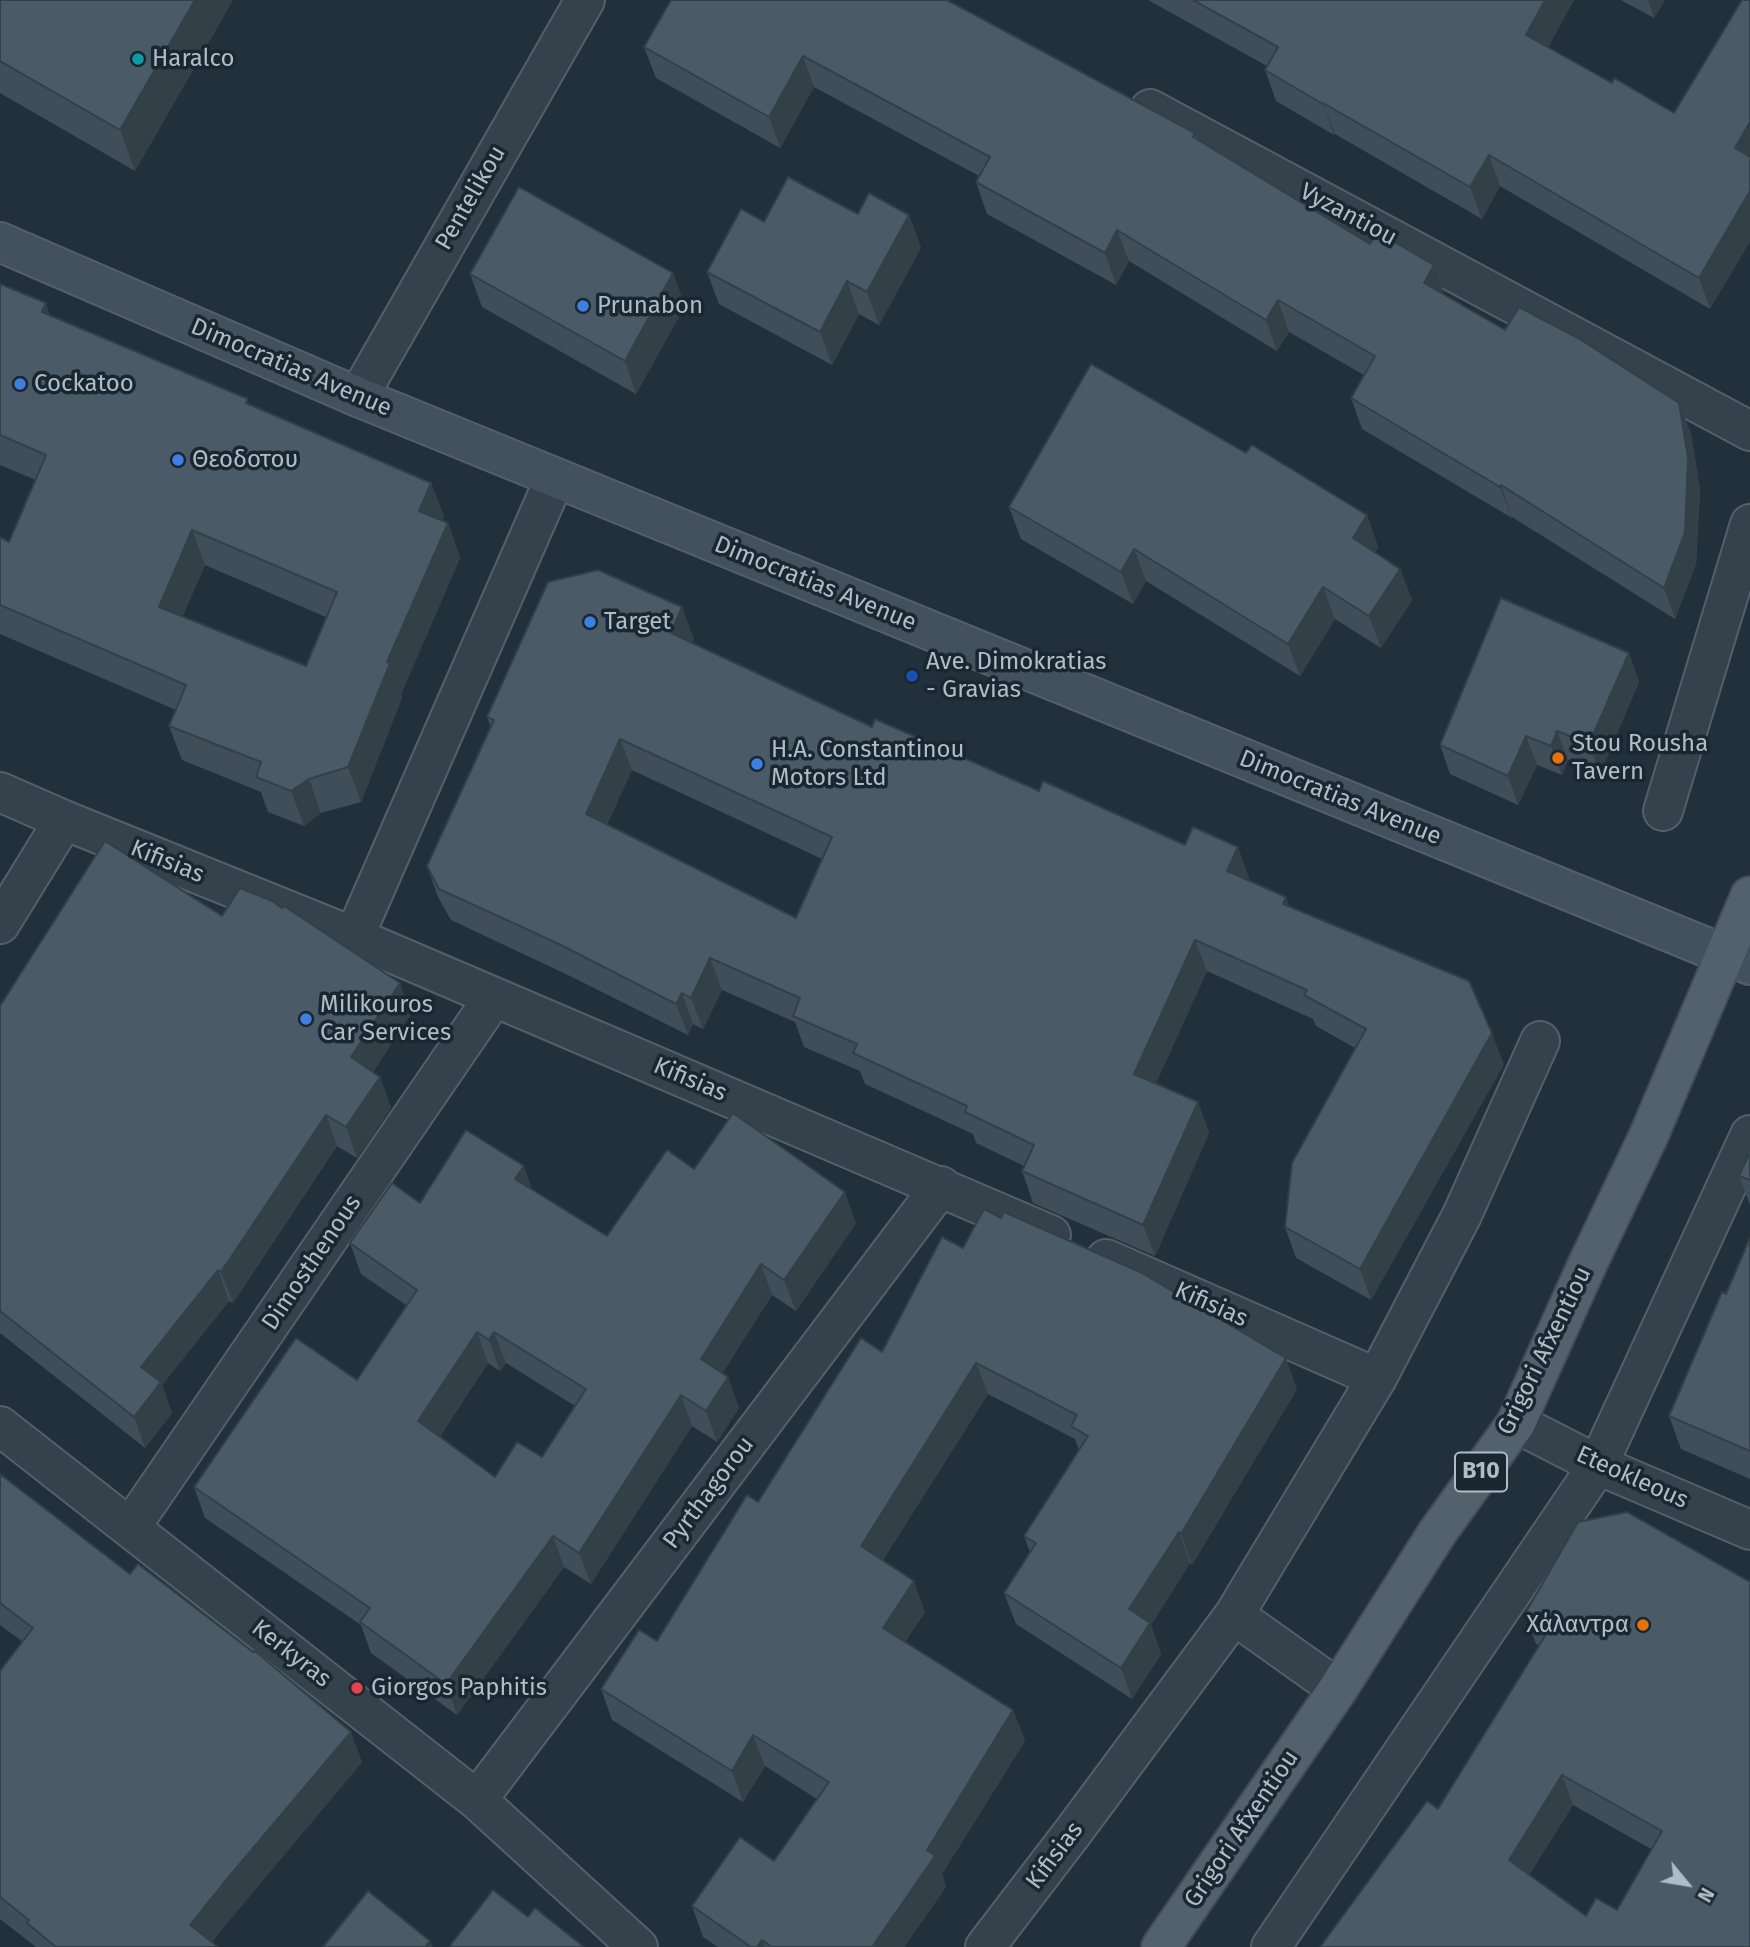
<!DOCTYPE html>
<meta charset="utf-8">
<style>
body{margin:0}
#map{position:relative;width:1750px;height:1947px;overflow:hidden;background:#21303b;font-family:"Fira Sans",sans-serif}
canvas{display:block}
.north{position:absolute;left:1652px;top:1849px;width:70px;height:70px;-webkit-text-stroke:5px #1a2730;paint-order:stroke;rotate:120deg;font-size:19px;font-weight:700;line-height:28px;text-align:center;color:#b0bdc7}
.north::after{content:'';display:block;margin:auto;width:24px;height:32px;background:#b0bdc7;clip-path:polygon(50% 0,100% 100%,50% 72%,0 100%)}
</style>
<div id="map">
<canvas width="1750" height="1947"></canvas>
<div class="north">N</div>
</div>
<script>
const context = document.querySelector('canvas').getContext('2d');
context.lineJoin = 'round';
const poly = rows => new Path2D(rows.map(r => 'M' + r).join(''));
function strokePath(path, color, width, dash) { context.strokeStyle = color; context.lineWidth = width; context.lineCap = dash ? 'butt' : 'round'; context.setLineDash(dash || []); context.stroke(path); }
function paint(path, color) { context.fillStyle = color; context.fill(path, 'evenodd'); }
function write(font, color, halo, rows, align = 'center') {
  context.font = font + ' "Fira Sans",sans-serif'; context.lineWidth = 7; context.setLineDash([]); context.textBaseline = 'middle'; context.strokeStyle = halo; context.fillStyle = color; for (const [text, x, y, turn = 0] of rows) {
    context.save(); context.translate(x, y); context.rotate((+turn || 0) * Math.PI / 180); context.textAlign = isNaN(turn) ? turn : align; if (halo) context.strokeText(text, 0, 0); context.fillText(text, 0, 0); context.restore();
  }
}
const minor = poly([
 [1150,109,1750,431],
 [358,397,585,0],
 [0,792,64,820,354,937,1051,1235],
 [1663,811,1750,524],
 [0,924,64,820],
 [354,937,555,478],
 [1106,1259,1377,1378],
 [1516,1423,1598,1465,1750,1530],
 [0,1426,477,1800,638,1947],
 [130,1528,494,997],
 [1234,1615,1338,1689],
 [477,1800,941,1186],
 [985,1947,1073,1832,1234,1615,1377,1378,1462,1215,1540,1041],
 [1271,1947,1598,1465,1750,1135]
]);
const secondary = poly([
 [0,242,358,397,1750,965]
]);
const primary = poly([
 [1161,1947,1338,1689,1437,1533,1516,1423,1588,1263,1649,1135,1750,896]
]);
const wall = poly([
 [0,0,233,0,135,171,0,93],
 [671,0,1195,133,1198,140,1445,295,1505,330,1679,403,1691,434,1700,490,1696,564,1675,619,1512,517,1512,518,1362,429,1351,398,1364,375,1289,332,1277,351,1129,261,1116,285,987,214,976,182,979,176,814,87,780,148,656,78,644,47],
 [1148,0,1574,0,1548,47,1612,83,1674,113,1710,309,1500,186,1482,219,1335,134,1334,135,1276,101,1265,70,1267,66],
 [1621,0,1665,0,1654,18],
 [858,214,909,215,921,248,879,325,859,314,832,365,719,304,707,272,764,222],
 [673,273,685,306,636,394,482,307,470,274],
 [0,284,50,316,250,405,431,483,444,517,442,521,448,523,460,558,401,694,402,698,361,802,321,813,304,826,268,812,261,792,182,760,169,726,176,710,0,634,0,537,9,542,36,480,0,465],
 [205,565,326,617,306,666,182,617],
 [1246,453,1367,515,1378,547,1375,553,1400,569,1412,600,1381,648,1335,619,1300,676,1146,581,1133,604,1021,539,1009,507],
 [694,639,692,643,872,727,1039,791,1249,878,1248,881,1289,906,1504,1064,1371,1300,1296,1258,1285,1227,1355,1048,1316,1026,1313,1019,1207,971,1156,1083,1198,1102,1209,1133,1155,1256,1033,1203,1022,1171,1024,1166,976,1143,973,1134,865,1084,860,1071,804,1047,795,1022,722,990,703,1029,693,1024,688,1035,570,976,451,920,438,897,427,866,491,728,487,717],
 [632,770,822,859,796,918,607,824],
 [1629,653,1639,682,1600,774,1568,760,1562,775,1537,765,1518,805,1450,774,1440,745],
 [222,916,411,1014,373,1072,380,1077,391,1108,357,1158,337,1146,233,1303,229,1301,162,1385,172,1413,145,1448,0,1333,0,1006],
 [1750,1152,1750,1205,1739,1176],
 [694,1169,856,1223,796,1311,772,1295,722,1373,739,1408,717,1442,692,1426,591,1584,564,1567,457,1715,371,1653,361,1625,205,1518,194,1487,357,1380,406,1305,361,1274,350,1243,420,1203,533,1190,607,1236],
 [488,1363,500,1371,506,1363,575,1406,542,1457,495,1477,440,1436],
 [1750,1238,1750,1479,1681,1449,1669,1416,1726,1294],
 [963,1248,1297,1389,1192,1565,1190,1563,1151,1625,1161,1654,1132,1699,1016,1624,1004,1593,1030,1552,1024,1536,1079,1450,1075,1439,988,1394,883,1560,925,1612,905,1642,1013,1710,1025,1741,942,1874,946,1887,904,1947,718,1947,703,1937,692,1906,774,1861,817,1799,765,1766,743,1802,612,1720,601,1689,657,1641,758,1502,882,1352],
 [0,1474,362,1762,233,1916,212,1942,218,1947,36,1947,0,1919,0,1671,23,1642,0,1625],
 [1750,1582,1750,1947,1320,1947,1438,1809,1539,1645,1536,1644,1525,1614],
 [1573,1805,1651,1849,1617,1910,1586,1916,1529,1875]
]);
const shadedWall = poly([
 [195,0,233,0,135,171,120,130],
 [1545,0,1574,0,1538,66,1526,35],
 [1648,0,1665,0,1654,18],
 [803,56,814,87,780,148,769,117],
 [1323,103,1335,134,1334,135,1323,104],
 [1750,122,1750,173,1735,148],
 [1489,155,1500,186,1482,219,1470,187],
 [1750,191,1750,242,1710,309,1699,278],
 [909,215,921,248,879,325,867,292],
 [1117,230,1129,261,1116,285,1105,253],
 [1434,265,1445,297,1424,283],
 [673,273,685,306,636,394,625,361],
 [847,281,859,314,832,365,820,332],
 [1278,300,1289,332,1277,351,1266,320],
 [46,303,58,338,42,312],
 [1679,403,1691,434,1700,490,1696,564,1675,619,1664,588],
 [431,483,444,517,431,546,419,511],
 [1501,485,1512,517,1512,518,1500,487],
 [1367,515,1378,547,1364,570,1353,538],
 [448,523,460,558,401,694,402,698,361,802,348,767,387,662],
 [192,530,205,565,172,642,159,607],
 [1134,549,1146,581,1133,604,1121,572],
 [1400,569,1412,600,1381,648,1369,616],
 [1323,587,1335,619,1300,676,1288,644],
 [682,607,694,639,682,664,671,633],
 [1629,653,1639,682,1600,774,1589,744],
 [1557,731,1568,760,1562,775,1551,746],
 [1526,736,1537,765,1518,805,1508,776],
 [620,739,632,770,598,845,586,814],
 [309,779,321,813,304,826,291,791],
 [1238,847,1249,878,1238,903,1227,871],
 [1286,897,1298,929,1283,904],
 [1195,940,1207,971,1146,1105,1134,1074],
 [710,958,722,990,703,1029,691,998],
 [400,983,411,1014,362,1088,351,1057],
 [682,993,693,1024,688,1035,676,1004],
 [1492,1033,1504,1064,1371,1300,1360,1269],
 [380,1077,391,1108,357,1158,346,1127],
 [1198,1102,1209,1133,1155,1256,1143,1225],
 [326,1115,337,1146,233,1303,221,1272],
 [524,1166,535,1197,515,1179],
 [845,1192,856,1223,796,1311,784,1280],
 [761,1264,772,1295,712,1390,701,1359],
 [218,1270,229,1301,162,1385,172,1413,145,1448,134,1417,141,1367],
 [477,1332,488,1363,429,1451,418,1421],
 [494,1332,506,1363,500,1371,489,1340],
 [1286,1358,1297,1389,1192,1565,1181,1534],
 [976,1363,988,1394,872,1577,861,1546],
 [728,1377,739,1408,717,1442,706,1411],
 [681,1395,692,1426,591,1584,579,1553],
 [1179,1532,1190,1563,1151,1625,1161,1654,1132,1699,1121,1668,1129,1609],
 [553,1536,564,1567,457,1715,446,1684],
 [914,1581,925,1612,894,1659,883,1628],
 [1013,1710,1025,1741,942,1874,946,1887,904,1947,872,1947,927,1850],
 [351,1732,362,1762,233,1916,208,1947,190,1925,222,1885],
 [753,1735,765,1766,743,1802,732,1771],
 [1562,1775,1573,1805,1520,1890,1509,1860],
 [762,1940,765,1947,757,1947],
 [430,1941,433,1947,425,1947]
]);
const building = poly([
 [0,0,195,0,120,130,0,61,0,0],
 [671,0,947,0,1195,133,1193,137,1370,244,1377,232,1434,265,1424,283,1505,330,1519,307,1578,338,1679,403,1688,458,1685,532,1664,588,1501,485,1500,487,1351,398,1375,356,1278,300,1266,320,1117,230,1105,253,976,182,990,157,803,56,769,117,644,47,671,0],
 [1193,0,1545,0,1526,35,1612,83,1614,78,1674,113,1742,0,1750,0,1750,122,1735,148,1750,157,1750,191,1699,278,1489,155,1470,187,1323,103,1323,104,1265,70,1278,47,1193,0],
 [788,177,858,214,869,193,909,215,867,292,847,281,820,332,707,272,741,209,764,222,788,177],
 [519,187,673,273,625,361,470,274,519,187],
 [0,284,46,303,42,312,248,399,246,403,431,483,419,511,448,523,387,662,390,663,348,767,309,779,291,791,256,777,261,762,169,726,186,685,0,605,0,537,9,542,46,455,0,435,0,284],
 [192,530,337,592,306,666,159,607,192,530],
 [1091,364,1246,453,1252,445,1367,515,1353,538,1400,569,1369,616,1323,587,1288,644,1134,549,1121,572,1009,507,1091,364],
 [598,570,682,607,671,633,872,727,875,719,1039,791,1043,781,1185,845,1193,827,1238,847,1227,871,1286,897,1283,904,1469,981,1492,1033,1360,1269,1285,1227,1292,1163,1366,1029,1304,995,1307,990,1195,940,1134,1074,1198,1102,1143,1225,1022,1171,1034,1145,965,1112,967,1106,853,1053,857,1044,793,1016,800,998,710,958,691,998,682,993,676,1004,559,944,439,889,427,866,494,720,487,717,548,582,598,570],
 [620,739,832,837,796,918,586,814,620,739],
 [1501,598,1629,653,1589,744,1557,731,1551,746,1526,736,1508,776,1440,745,1501,598],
 [105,841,222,916,240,888,272,901,282,908,284,906,400,983,351,1057,380,1077,346,1127,326,1115,221,1272,218,1270,141,1367,161,1382,134,1417,0,1311,0,1006,105,841],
 [733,1113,845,1192,784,1280,761,1264,701,1359,728,1377,706,1411,681,1395,579,1553,553,1536,446,1684,360,1622,370,1608,194,1487,296,1338,357,1380,417,1290,350,1243,392,1183,420,1203,466,1130,524,1166,515,1179,607,1236,667,1150,694,1169,733,1113],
 [477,1332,489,1340,494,1332,586,1389,542,1457,517,1442,495,1477,418,1421,477,1332],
 [1750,1152,1750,1180,1739,1176,1750,1152],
 [984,1209,1001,1218,1004,1212,1140,1272,1286,1358,1181,1534,1179,1532,1129,1609,1150,1623,1121,1668,1004,1593,1036,1543,1024,1536,1088,1436,1071,1426,1077,1415,976,1363,861,1546,914,1581,883,1628,1013,1710,927,1850,935,1856,872,1947,772,1947,762,1940,757,1947,751,1947,692,1906,740,1837,774,1861,829,1782,753,1735,732,1771,601,1689,639,1630,657,1641,747,1495,758,1502,861,1338,882,1352,942,1237,963,1248,984,1209],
 [1750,1238,1750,1451,1669,1416,1722,1292,1726,1294,1750,1238],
 [0,1474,130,1574,138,1564,253,1652,255,1651,351,1732,222,1885,190,1925,218,1947,56,1947,27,1923,29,1920,0,1897,0,1671,33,1628,0,1603,0,1474],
 [1627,1512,1750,1582,1750,1947,1320,1947,1427,1801,1438,1809,1550,1628,1525,1614,1578,1522,1627,1512],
 [1562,1775,1662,1831,1617,1910,1596,1898,1586,1916,1509,1860,1562,1775],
 [493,1890,528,1917,535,1908,584,1947,449,1947,493,1890],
 [368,1891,430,1941,425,1947,323,1947,368,1891]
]);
const markers = [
 [138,59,7,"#0f9aa8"],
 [583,306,7,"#3f7fe0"],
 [20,384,7,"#3f7fe0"],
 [178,460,7,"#3f7fe0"],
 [590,622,7,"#3f7fe0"],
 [912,676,7,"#1a4fb4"],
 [1558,758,7,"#e8710a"],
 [757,764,7,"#3f7fe0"],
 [306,1019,7,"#3f7fe0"],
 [1643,1625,7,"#e8710a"],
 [357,1688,7,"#e0444e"]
];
const shields = [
 [1481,1472,52]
];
const shieldNames = [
 ["B10",1481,1472]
];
const poiNames = [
 ["Haralco",152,59],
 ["Prunabon",597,306],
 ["Cockatoo",34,384],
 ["Θεοδοτου",192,460],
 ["Target",604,622],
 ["Ave. Dimokratias",926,662],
 ["- Gravias",926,690],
 ["Stou Rousha",1572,744],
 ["Tavern",1572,772],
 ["H.A. Constantinou",771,750],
 ["Motors Ltd",771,778],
 ["Milikouros",320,1005],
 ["Car Services",320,1033],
 ["Χάλαντρα",1629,1625,"right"],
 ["Giorgos Paphitis",371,1688]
];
const streetNames = [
 ["Pentelikou",471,198,-60],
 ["Vyzantiou",1348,215,28],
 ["Dimocratias Avenue",291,368,23],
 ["Dimocratias Avenue",815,584,22],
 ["Dimocratias Avenue",1340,798,22],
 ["Kifisias",167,862,22],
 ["Kifisias",690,1080,23],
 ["Dimosthenous",312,1263,-56],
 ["Kifisias",1211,1305,24],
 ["Grigori Afxentiou",1545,1351,-64],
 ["Eteokleous",1632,1478,24],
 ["Pyrthagorou",709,1493,-53],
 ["Kerkyras",291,1654,38],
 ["Grigori Afxentiou",1242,1829,-56],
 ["Kifisias",1055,1856,-53]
];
strokePath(minor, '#536069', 42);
strokePath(secondary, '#536069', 42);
strokePath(primary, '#3e4b54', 42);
strokePath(minor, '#35424b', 38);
strokePath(secondary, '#43515f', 38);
strokePath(primary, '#53616c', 38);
paint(wall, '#404e59');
paint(shadedWall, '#344048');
paint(building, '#4a5b67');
strokePath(building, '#344048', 2);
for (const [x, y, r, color] of markers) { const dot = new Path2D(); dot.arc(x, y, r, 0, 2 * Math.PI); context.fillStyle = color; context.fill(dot); strokePath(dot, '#1a2730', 2.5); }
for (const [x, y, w] of shields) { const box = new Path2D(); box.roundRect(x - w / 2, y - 19.5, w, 39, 5); context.fillStyle = '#1a2730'; context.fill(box); strokePath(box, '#b0bdc7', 2); }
write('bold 23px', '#b0bdc7', null, shieldNames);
write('24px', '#b0bdc7', '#1a2730', poiNames, 'left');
write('24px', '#b0bdc7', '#1a2730', streetNames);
</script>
